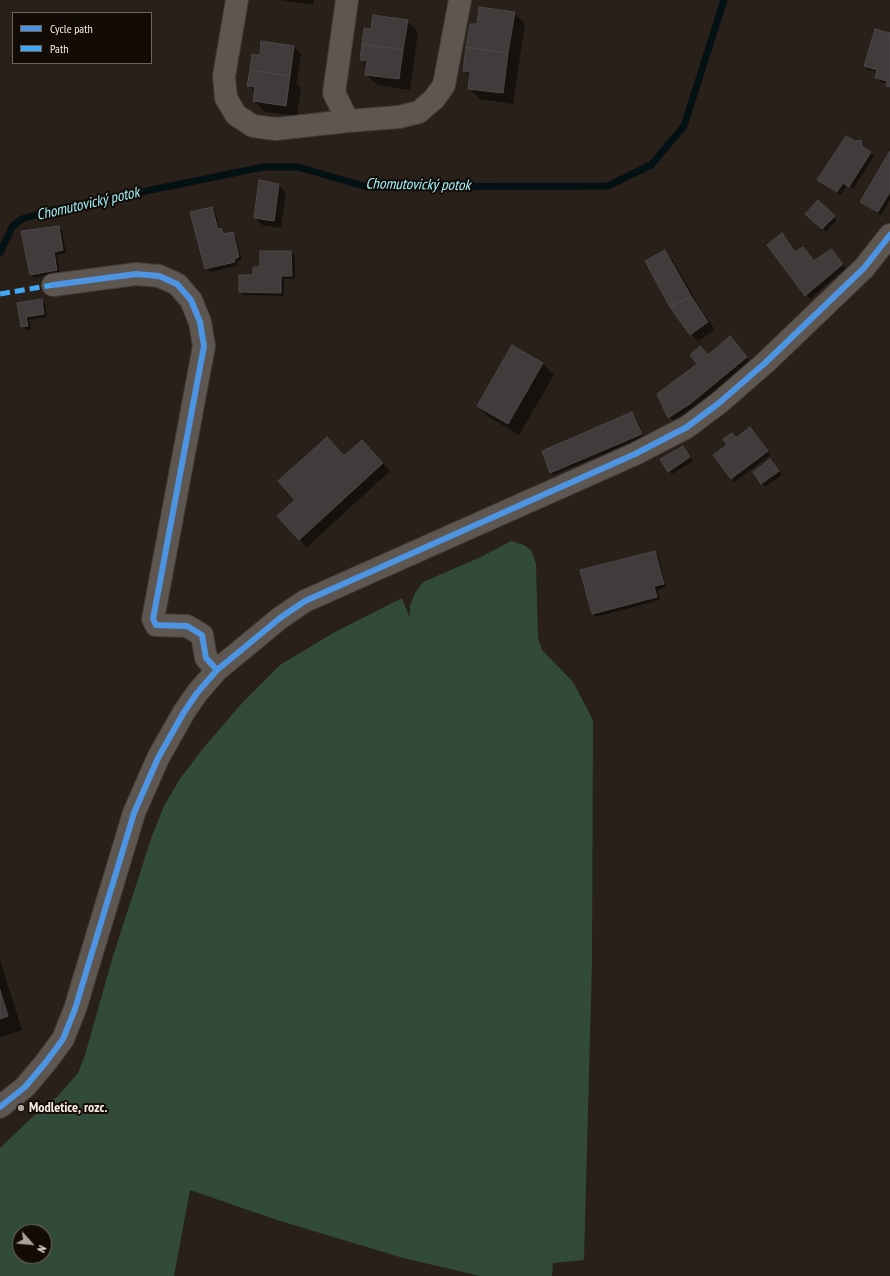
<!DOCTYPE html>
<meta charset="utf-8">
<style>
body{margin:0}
#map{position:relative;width:890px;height:1276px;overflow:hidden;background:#292019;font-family:"PT Sans Narrow",sans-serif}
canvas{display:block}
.legend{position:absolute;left:12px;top:12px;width:140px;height:52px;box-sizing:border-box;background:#120b06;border:1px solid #6e655e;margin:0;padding:5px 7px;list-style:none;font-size:12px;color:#f7ebe3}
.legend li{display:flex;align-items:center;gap:8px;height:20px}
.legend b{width:20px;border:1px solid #6e655e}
.north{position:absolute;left:12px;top:1224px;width:40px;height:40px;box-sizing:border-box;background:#120b06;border:1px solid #6e655e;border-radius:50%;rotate:117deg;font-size:11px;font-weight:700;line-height:16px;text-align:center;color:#f7ebe3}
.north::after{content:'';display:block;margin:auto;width:14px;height:18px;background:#afa49c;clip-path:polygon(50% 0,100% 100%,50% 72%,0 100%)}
</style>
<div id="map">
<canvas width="890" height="1276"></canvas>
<ul class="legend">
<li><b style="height:5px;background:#4d94e3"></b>Cycle path</li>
<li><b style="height:5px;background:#3fa9f5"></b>Path</li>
</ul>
<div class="north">N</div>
</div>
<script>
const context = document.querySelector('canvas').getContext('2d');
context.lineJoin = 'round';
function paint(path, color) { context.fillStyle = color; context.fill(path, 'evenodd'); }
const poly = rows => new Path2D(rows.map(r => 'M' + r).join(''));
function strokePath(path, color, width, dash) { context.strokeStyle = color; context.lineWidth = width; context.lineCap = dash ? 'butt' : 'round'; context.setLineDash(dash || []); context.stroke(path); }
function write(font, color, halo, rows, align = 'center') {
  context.font = font + ' "PT Sans Narrow",sans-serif'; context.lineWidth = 4; context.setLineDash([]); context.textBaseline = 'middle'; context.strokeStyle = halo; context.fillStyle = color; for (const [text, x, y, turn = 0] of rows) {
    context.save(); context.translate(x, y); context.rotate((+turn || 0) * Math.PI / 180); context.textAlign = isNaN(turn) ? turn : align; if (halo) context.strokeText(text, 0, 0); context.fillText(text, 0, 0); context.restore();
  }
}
const green = poly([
 [511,541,524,545,531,550,536,564,538,638,542,650,573,682,593,720,592,962,584,1260,553,1263,552,1276,480,1276,403,1258,277,1220,190,1190,174,1276,0,1276,0,1148,46,1104,57,1097,78,1073,85,1055,113,956,152,836,164,806,179,780,205,746,243,702,280,665,335,632,402,598,410,618,410,606,415,593,423,582,481,557],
 [20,1232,44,1232,44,1256,20,1256]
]);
const shadow = poly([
 [280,0,314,0,313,5],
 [514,13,525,24,513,104,480,99,469,88,470,77,464,70,477,25],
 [407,21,418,32,410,90,377,85,366,74,367,66,361,59,372,30],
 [890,34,890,88,888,83,879,81,876,78,878,72,868,70,865,66],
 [262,42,294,47,301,54,297,84,301,88,297,116,265,112,254,101,255,92,249,86,260,56],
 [861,141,865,149,874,156,853,189,847,185,841,195,822,183,854,142],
 [890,153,890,200,881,215,861,202],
 [279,185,286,193,281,228,262,225,255,218],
 [818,202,837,220,826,232,807,214],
 [211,208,215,211,220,229,225,235,232,234,236,237,242,260,237,262,238,266,210,272,206,269],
 [58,227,62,230,66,253,57,255,60,273,34,278,31,274],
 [785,238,796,253,814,262,835,254,846,268,810,299,768,245],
 [665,251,672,259,698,304,715,330,698,341,691,334],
 [261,252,291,252,295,256,295,279,284,279,284,296,243,295,240,291,261,268],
 [41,300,45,304,47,317,29,320,31,329,26,330,22,326,19,304],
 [733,341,750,361,693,408,673,421,658,394,708,356],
 [512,346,543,364,554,375,519,435,489,417,478,406],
 [632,414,636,417,644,437,554,475,550,472],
 [753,432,770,455,735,482,731,478,736,439],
 [683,447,693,461,672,474,669,471],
 [369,448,390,471,307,547,299,539,344,457],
 [773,464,782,475,765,487,762,483],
 [654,552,658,555,666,587,657,590,660,600,596,617,593,613],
 [0,960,22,1030,0,1037]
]);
const stream = poly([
 [0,253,12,227,22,219,49,211,263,167,298,167,367,187,608,186,651,165,684,126,724,0]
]);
const building = poly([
 [479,7,515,12,508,53,466,47,470,24,477,24,479,7],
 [373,15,408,20,403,50,362,44,364,28,371,29,373,15],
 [875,29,890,33,890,87,886,86,887,81,875,78,877,70,864,66,875,29],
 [261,41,294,46,290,76,250,70,252,54,260,55,261,41],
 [362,44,403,50,399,79,365,75,367,61,360,60,362,44],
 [466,47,508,53,503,93,468,89,470,72,463,71,466,47],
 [250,70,290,76,286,106,253,101,255,87,247,86,250,70],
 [846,136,855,141,861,140,862,146,871,152,849,187,843,183,837,192,817,180,846,136],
 [890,151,890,192,878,212,860,202,890,151],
 [259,180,279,184,274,221,254,218,259,180],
 [818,200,835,216,822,229,805,214,818,200],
 [212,207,218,229,221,228,223,234,233,232,239,257,234,259,235,262,205,269,190,212,212,207],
 [59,226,63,250,54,252,57,270,30,275,21,231,59,226],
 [782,233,795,252,803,247,814,261,831,249,843,264,805,296,767,245,782,233],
 [665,250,691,296,670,307,645,261,665,250],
 [260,251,291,251,292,276,281,276,281,293,239,292,239,275,253,275,253,267,260,267,260,251],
 [691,296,708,322,690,335,670,307,691,296],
 [42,299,44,314,26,317,28,326,21,327,17,303,42,299],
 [730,336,747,357,690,404,668,418,657,394,697,364,690,355,700,346,708,355,730,336],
 [512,345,543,363,508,424,477,406,512,345],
 [632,412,642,434,550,473,542,451,632,412],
 [750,427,768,451,731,479,713,455,727,445,723,439,732,433,736,438,750,427],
 [327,437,344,456,362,440,383,463,299,540,277,516,295,500,278,481,327,437],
 [683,446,690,457,668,472,660,459,683,446],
 [770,459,779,471,761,484,753,472,770,459],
 [655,551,664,584,654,586,657,597,592,614,580,570,655,551],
 [0,990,8,1016,0,1019,0,990]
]);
const minor = poly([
 [237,0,224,76,226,98,236,115,253,126,276,129,348,121],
 [347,0,334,93,348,121,399,117,419,112,434,99,444,85,460,0],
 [53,285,136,274,159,276,177,284,191,300,200,322,204,346,153,619,156,625,187,626,202,635,206,658,217,670],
 [0,1107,25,1087,46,1062,63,1039,75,1009,134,813,158,758,184,712,197,693,217,670,280,618,305,601,635,454,687,427,719,403,765,363,864,268,890,235]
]);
const quiet = poly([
 [0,294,53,285]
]);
const cycleway = poly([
 [53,285,136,274,159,276,177,284,191,300,200,322,204,346,153,619,156,625,187,626,202,635,206,658,217,670],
 [0,1107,25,1087,46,1062,63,1039,75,1009,134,813,158,758,184,712,197,693,217,670,280,618,305,601,635,454,687,427,719,403,765,363,864,268,890,235]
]);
const markers = [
 [21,1108,4,"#afa49c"]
];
const poiNames = [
 ["Modletice, rozc.",29,1108]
];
const waterNames = [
 ["Chomutovický potok",418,185,1],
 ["Chomutovický potok",88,204,-13]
];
paint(green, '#314a39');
paint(shadow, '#0007');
strokePath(stream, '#041114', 7);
paint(building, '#403c3c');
strokePath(building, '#4c4748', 1);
strokePath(minor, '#433b36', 24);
strokePath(minor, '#5e5751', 22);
strokePath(quiet, '#3fa9f5', 5, [10, 5]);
strokePath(cycleway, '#4d94e3', 6);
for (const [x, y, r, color] of markers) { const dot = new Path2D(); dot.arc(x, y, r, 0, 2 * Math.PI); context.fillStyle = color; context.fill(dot); strokePath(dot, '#120b06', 1.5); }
write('bold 14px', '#f7ebe3', '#120b06', poiNames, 'left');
write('italic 15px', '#a2f2fe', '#120b06', waterNames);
</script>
